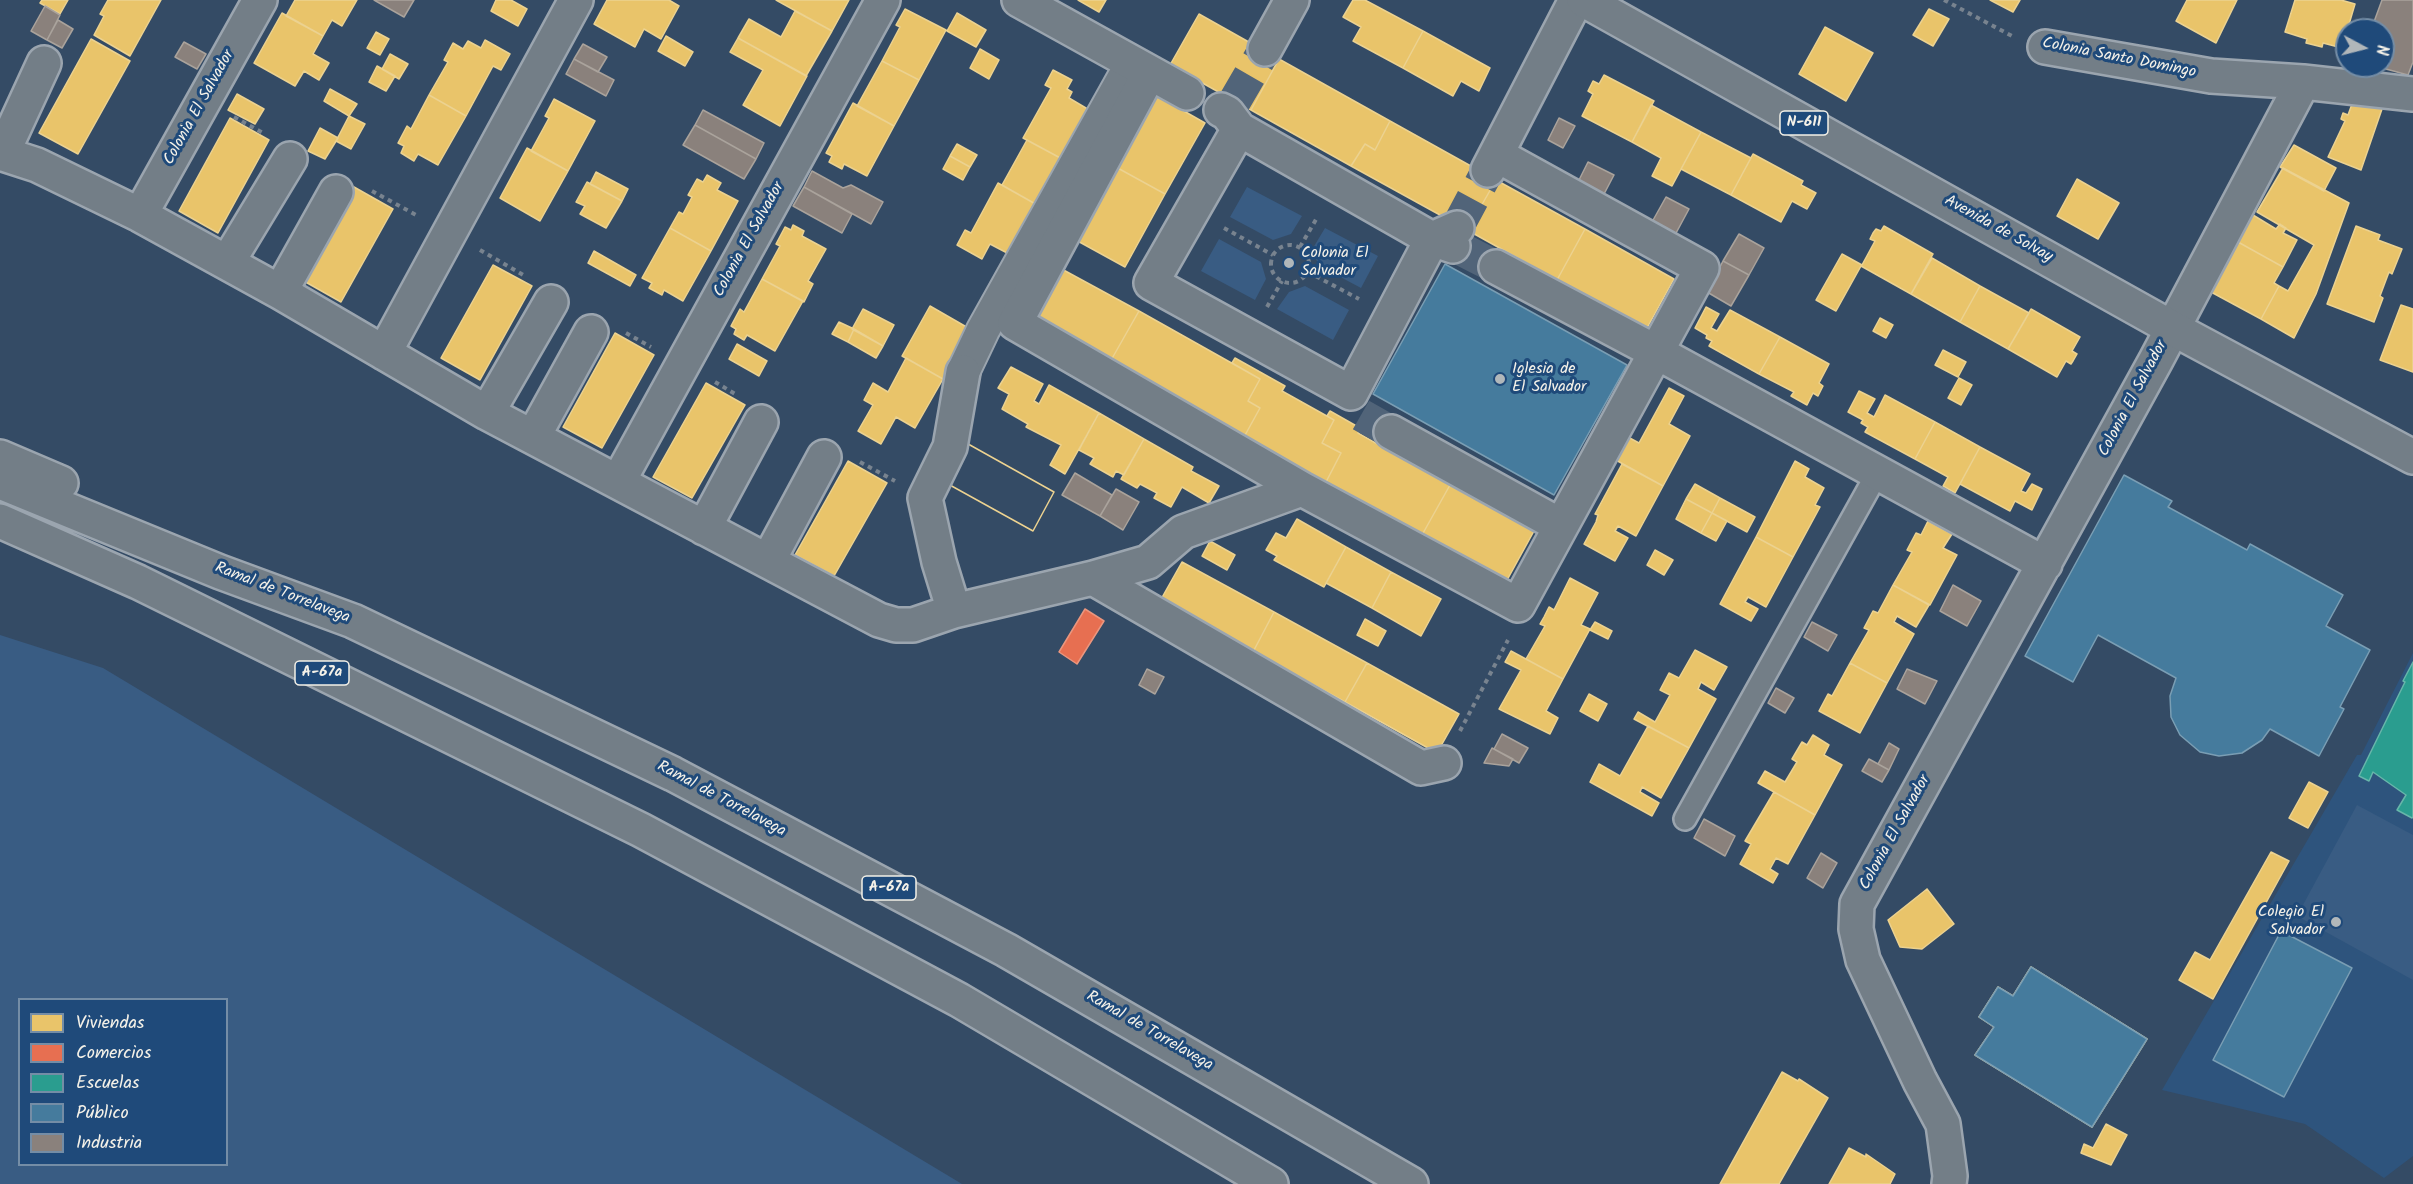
<!DOCTYPE html>
<meta charset="utf-8">
<style>
body{margin:0}
#map{position:relative;width:2413px;height:1184px;overflow:hidden;background:#344b65;font-family:Kalam,sans-serif}
canvas{display:block}
.legend{position:absolute;left:18px;top:998px;width:210px;height:168px;box-sizing:border-box;background:#1f4a7a;border:2px solid #748da6;margin:0;padding:8px 10px;list-style:none;font-size:18px;color:#f4f1e8}
.legend li{display:flex;align-items:center;gap:12px;height:30px}
.legend b{width:30px;border:2px solid #748da6}
.north{position:absolute;left:2335px;top:18px;width:60px;height:60px;box-sizing:border-box;background:#1f4a7a;border:2px solid #748da6;border-radius:50%;rotate:97deg;font-size:16px;font-weight:700;line-height:24px;text-align:center;color:#f4f1e8}
.north::after{content:'';display:block;margin:auto;width:21px;height:27px;background:#b1b7ba;clip-path:polygon(50% 0,100% 100%,50% 72%,0 100%)}
</style>
<div id="map">
<canvas width="2413" height="1184"></canvas>
<ul class="legend">
<li><b style="height:16px;background:#e9c46a"></b>Viviendas</li>
<li><b style="height:16px;background:#e76f51"></b>Comercios</li>
<li><b style="height:16px;background:#2a9d8f"></b>Escuelas</li>
<li><b style="height:16px;background:#457b9d"></b>Público</li>
<li><b style="height:16px;background:#8a817c"></b>Industria</li>
</ul>
<div class="north">N</div>
</div>
<script>
const context = document.querySelector('canvas').getContext('2d');
context.lineJoin = 'round';
function paint(path, color) { context.fillStyle = color; context.fill(path, 'evenodd'); }
const poly = rows => new Path2D(rows.map(r => 'M' + r).join(''));
function strokePath(path, color, width, dash) { context.strokeStyle = color; context.lineWidth = width; context.lineCap = dash ? 'butt' : 'round'; context.setLineDash(dash || []); context.stroke(path); }
function write(font, color, halo, rows, align = 'center') {
  context.font = font + ' Kalam,sans-serif'; context.lineWidth = 6; context.setLineDash([]); context.textBaseline = 'middle'; context.strokeStyle = halo; context.fillStyle = color; for (const [text, x, y, turn = 0] of rows) {
    context.save(); context.translate(x, y); context.rotate((+turn || 0) * Math.PI / 180); context.textAlign = isNaN(turn) ? turn : align; if (halo) context.strokeText(text, 0, 0); context.fillText(text, 0, 0); context.restore();
  }
}
const built = poly([
 [2413,653,2413,1156,2384,1178,2305,1124,2162,1090,2357,755,2361,755]
]);
const green = poly([
 [1247,187,1302,216,1291,234,1273,240,1230,217],
 [1325,228,1378,256,1361,288,1318,265,1313,248],
 [1219,239,1261,262,1266,279,1255,300,1201,271],
 [1305,286,1349,310,1333,340,1277,309,1289,292],
 [0,635,103,668,962,1184,0,1184],
 [20,1000,226,1000,226,1164,20,1164],
 [2357,805,2413,835,2413,980,2297,916]
]);
const homes = poly([
 [42,0,68,0,60,14,40,3,42,0],
 [108,0,161,0,130,56,94,35,104,16,100,14,108,0],
 [295,0,357,0,342,26,332,20,323,36,286,16,295,0],
 [496,0,511,0,527,9,518,26,491,11,496,0],
 [607,0,669,0,679,6,661,39,644,29,635,47,594,24,607,0],
 [776,0,849,0,832,31,776,0],
 [1078,0,1106,0,1099,12,1078,0],
 [1353,0,1365,0,1423,31,1403,68,1353,41,1361,27,1343,17,1353,0],
 [1990,0,2020,0,2013,12,1990,0],
 [2187,0,2237,0,2216,43,2176,21,2187,0],
 [2295,0,2341,0,2355,4,2342,48,2323,43,2322,47,2306,43,2307,39,2285,32,2295,0],
 [905,9,946,30,919,80,882,61,900,27,896,25,905,9],
 [1929,9,1949,19,1933,46,1913,35,1929,9],
 [795,11,832,31,806,76,738,38,749,19,781,37,795,11],
 [282,13,323,36,313,54,329,63,319,80,304,71,295,86,254,63,282,13],
 [957,13,986,30,976,47,947,31,957,13],
 [1199,14,1279,59,1251,110,1170,65,1199,14],
 [1825,27,1873,53,1846,101,1799,74,1825,27],
 [1423,31,1490,68,1479,91,1461,81,1453,96,1403,68,1423,31],
 [376,32,389,39,380,55,367,48,376,32],
 [666,36,693,52,685,66,658,51,666,36],
 [738,38,807,76,780,126,743,105,763,70,730,52,738,38],
 [91,39,130,61,78,154,39,133,91,39],
 [485,40,510,54,501,70,493,66,466,116,429,95,448,62,444,60,453,43,463,49,468,41,481,48,485,40],
 [980,49,999,60,989,79,970,68,980,49],
 [390,54,408,64,399,79,382,69,390,54],
 [1279,59,1390,121,1375,150,1365,144,1351,166,1251,110,1279,59],
 [882,61,919,80,894,126,857,106,882,61],
 [377,66,395,76,386,91,369,82,377,66],
 [1053,70,1072,80,1067,89,1072,92,1069,98,1091,111,1064,160,1023,138,1051,88,1045,85,1053,70],
 [1604,75,1654,101,1632,142,1582,116,1593,94,1588,91,1593,81,1599,84,1604,75],
 [330,89,357,104,349,116,324,101,330,89],
 [237,94,264,109,255,124,228,110,237,94],
 [1154,94,1205,123,1165,194,1114,166,1154,94],
 [429,95,466,116,438,165,418,154,414,161,401,153,404,146,398,143,407,126,411,129,429,95],
 [554,99,595,121,568,171,531,151,549,118,545,116,554,99],
 [853,103,894,126,867,176,844,164,842,169,829,162,832,156,826,153,853,103],
 [2366,103,2382,109,2361,170,2328,157,2345,121,2341,119,2343,113,2348,115,2352,104,2366,103],
 [1651,105,1701,132,1672,186,1652,176,1661,158,1632,142,1651,105],
 [349,116,365,124,351,149,336,141,349,116],
 [230,118,269,140,218,233,179,211,230,118],
 [1390,121,1496,180,1480,208,1473,204,1460,226,1351,166,1365,144,1375,150,1390,121],
 [320,128,338,138,325,159,308,151,320,128],
 [1701,132,1751,158,1731,195,1681,169,1701,132],
 [1027,140,1064,160,1039,206,1002,185,1027,140],
 [957,144,977,155,970,167,950,156,957,144],
 [2294,145,2336,168,2324,191,2280,167,2294,145],
 [527,148,568,171,540,221,500,198,527,148],
 [1753,154,1803,181,1801,185,1816,193,1807,209,1792,201,1781,222,1731,195,1753,154],
 [950,156,970,167,963,180,943,169,950,156],
 [1114,166,1165,194,1125,267,1074,239,1114,166],
 [2283,168,2349,203,2316,294,2294,338,2261,319,2279,286,2288,291,2314,245,2257,212,2283,168],
 [596,172,628,189,622,201,590,184,596,172],
 [707,175,721,183,717,190,738,201,711,251,670,228,679,212,683,214,692,197,688,195,697,179,703,182,707,175],
 [2077,179,2119,203,2098,239,2057,216,2077,179],
 [1496,180,1585,229,1557,280,1460,226,1473,204,1480,208,1496,180],
 [587,182,622,201,606,228,580,214,585,206,576,202,587,182],
 [998,183,1039,206,1011,255,990,244,982,259,957,245,965,230,971,233,998,183],
 [354,187,393,209,341,302,302,280,354,187],
 [2253,215,2276,229,2280,224,2286,228,2283,233,2297,240,2283,267,2238,242,2253,215],
 [793,225,804,231,802,236,826,249,808,281,813,284,804,302,762,279,780,246,776,244,785,227,791,230,793,225],
 [1884,226,1933,254,1911,294,1861,266,1836,311,1816,300,1842,254,1862,265,1875,241,1870,239,1873,233,1876,229,1881,231,1884,226],
 [2356,226,2380,235,2378,240,2402,249,2392,274,2389,272,2380,296,2383,298,2374,322,2327,304,2356,226],
 [670,228,711,251,683,301,664,290,662,295,649,288,652,283,642,278,670,228],
 [1585,229,1674,279,1646,330,1557,280,1585,229],
 [2238,242,2283,267,2274,283,2279,286,2261,319,2211,292,2238,242],
 [594,251,636,275,630,286,588,263,594,251],
 [1932,258,1980,286,1960,322,1911,294,1932,258],
 [493,265,532,286,480,380,441,358,493,265],
 [1058,267,1139,311,1110,362,1030,317,1058,267],
 [762,279,803,301,775,351,747,335,744,340,734,334,736,329,731,326,740,309,744,312,762,279],
 [1980,286,2029,313,2008,349,1960,322,1980,286],
 [2401,305,2413,309,2413,372,2380,360,2401,305],
 [930,306,970,329,943,379,902,356,930,306],
 [1706,307,1719,314,1711,328,1717,331,1730,310,1780,337,1759,374,1709,346,1712,341,1706,338,1707,335,1695,328,1706,307],
 [863,309,894,325,883,346,852,329,863,309],
 [2031,309,2080,337,2072,351,2077,354,2073,361,2071,364,2066,361,2057,377,2008,349,2031,309],
 [1139,311,1260,379,1248,401,1260,408,1244,437,1110,362,1139,311],
 [1880,318,1893,325,1886,338,1873,331,1880,318],
 [839,322,854,329,848,342,832,334,839,322],
 [854,329,883,346,876,358,848,342,854,329],
 [615,333,654,355,602,448,563,427,615,333],
 [1780,337,1829,364,1819,383,1823,386,1818,396,1813,393,1807,405,1791,396,1794,392,1759,374,1780,337],
 [737,344,767,361,759,376,729,359,737,344],
 [1943,350,1966,362,1958,377,1935,365,1943,350],
 [906,358,943,379,915,428,896,417,881,444,858,431,873,405,864,400,873,383,888,392,906,358],
 [1235,358,1285,386,1282,391,1334,420,1322,443,1341,453,1326,482,1244,437,1260,408,1248,401,1260,379,1232,363,1235,358],
 [1011,367,1043,384,1034,401,1039,404,1049,385,1099,413,1065,474,1050,465,1061,445,1026,427,1028,424,1002,409,1009,394,998,388,1011,367],
 [1959,378,1972,385,1961,405,1948,398,1959,378],
 [706,383,745,405,692,498,653,477,706,383],
 [1669,388,1684,396,1669,424,1690,436,1663,486,1614,459,1626,436,1639,443,1669,388],
 [1859,391,1875,399,1867,413,1874,417,1885,395,1935,422,1915,459,1865,432,1868,427,1861,423,1863,420,1848,412,1859,391],
 [1330,411,1360,428,1358,433,1450,485,1422,535,1326,482,1341,453,1322,443,1334,420,1327,416,1330,411],
 [1099,413,1144,439,1124,475,1116,471,1113,477,1090,464,1094,458,1079,450,1099,413],
 [1935,422,1980,447,1955,493,1943,486,1948,477,1915,459,1935,422],
 [1144,439,1193,467,1191,471,1219,486,1209,503,1182,487,1171,507,1154,498,1157,493,1140,484,1137,488,1121,479,1144,439],
 [961,440,1054,492,1033,531,939,479,961,440],
 [961,440,1054,492,1033,531,939,479,961,440],
 [1980,447,2030,474,2021,491,2026,493,2032,484,2042,489,2032,510,2015,501,2010,511,1960,484,1980,447],
 [848,461,887,483,834,576,795,555,848,461],
 [1795,461,1809,469,1805,477,1824,488,1815,505,1820,507,1793,557,1756,537,1795,461],
 [1622,464,1663,486,1636,536,1618,526,1615,531,1628,538,1615,561,1584,544,1596,522,1598,515,1595,514,1622,464],
 [1695,484,1720,498,1712,513,1686,499,1695,484],
 [1450,485,1534,531,1506,582,1422,535,1450,485],
 [1720,498,1755,517,1747,532,1712,513,1720,498],
 [1686,499,1712,513,1701,533,1676,519,1686,499],
 [1712,513,1727,521,1716,541,1701,533,1712,513],
 [1297,519,1346,547,1324,587,1274,560,1277,556,1266,550,1276,533,1286,538,1297,519],
 [1928,521,1952,534,1943,548,1957,555,1930,605,1893,585,1912,552,1907,550,1916,533,1921,535,1928,521],
 [1756,537,1793,557,1766,607,1748,597,1745,602,1758,609,1751,621,1720,604,1756,537],
 [1210,541,1235,555,1227,570,1202,556,1210,541],
 [1346,547,1391,572,1372,608,1326,583,1346,547],
 [1655,550,1673,560,1664,575,1647,565,1655,550],
 [1182,562,1274,612,1253,652,1160,601,1182,562],
 [1391,572,1441,599,1421,636,1372,608,1391,572],
 [1570,578,1598,593,1581,625,1590,629,1563,679,1526,659,1545,626,1540,624,1544,617,1549,607,1554,610,1570,578],
 [1893,585,1929,605,1916,627,1897,616,1894,622,1914,634,1887,683,1850,663,1869,630,1864,628,1873,611,1878,613,1893,585],
 [1274,612,1367,663,1345,702,1253,652,1274,612],
 [1365,619,1386,631,1378,646,1357,635,1365,619],
 [1595,622,1612,631,1608,639,1590,630,1595,622],
 [1695,650,1727,667,1714,690,1701,682,1698,689,1716,699,1689,748,1634,719,1638,712,1655,722,1670,695,1660,690,1669,673,1679,678,1695,650],
 [1511,651,1563,679,1546,711,1558,718,1550,734,1499,709,1521,670,1505,662,1511,651],
 [1367,663,1459,714,1437,753,1345,702,1367,663],
 [1850,663,1887,683,1860,733,1819,711,1828,694,1832,696,1850,663],
 [1589,694,1607,704,1598,721,1580,711,1589,694],
 [1648,726,1689,748,1661,798,1642,787,1640,792,1659,803,1652,816,1590,782,1599,764,1620,776,1648,726],
 [1813,735,1829,745,1824,755,1842,765,1815,815,1758,783,1765,771,1785,782,1797,762,1792,759,1802,742,1807,745,1813,735],
 [2309,782,2328,792,2308,828,2289,818,2309,782],
 [1774,792,1815,815,1788,864,1776,858,1770,869,1778,874,1773,883,1740,864,1751,844,1745,841,1774,792],
 [2271,852,2289,861,2213,999,2179,980,2195,952,2210,960,2271,852],
 [1927,889,1954,924,1922,949,1900,947,1888,920,1927,889],
 [2031,967,2147,1039,2092,1127,1975,1055,1994,1027,1979,1017,1998,987,2013,996,2031,967],
 [1782,1072,1798,1081,1799,1079,1828,1098,1779,1184,1720,1184,1782,1072],
 [2106,1124,2127,1135,2111,1165,2081,1153,2084,1144,2093,1148,2106,1124],
 [1849,1148,1866,1157,1866,1154,1895,1174,1890,1184,1829,1184,1849,1148]
]);
const shops = poly([
 [1085,609,1104,621,1077,664,1059,652,1085,609]
]);
const schools = poly([
 [2413,662,2413,817,2412,818,2397,810,2406,795,2373,772,2369,781,2359,776,2405,682,2403,681,2413,662]
]);
const public = poly([
 [1445,264,1627,365,1554,495,1373,394,1445,264],
 [2124,475,2172,501,2168,507,2247,550,2250,544,2343,595,2326,626,2370,650,2340,707,2344,709,2319,756,2270,729,2262,740,2242,753,2219,756,2200,752,2180,735,2171,717,2170,696,2176,678,2098,635,2073,682,2025,656,2124,475],
 [2281,931,2352,968,2284,1097,2213,1060,2281,931],
 [2031,967,2147,1039,2092,1127,1975,1055,1994,1027,1979,1017,1998,987,2013,996,2031,967]
]);
const industry = poly([
 [374,0,414,0,404,17,374,0],
 [2382,0,2413,0,2413,62,2408,75,2375,66,2383,66,2383,30,2371,30,2382,0],
 [45,6,60,15,47,40,31,31,45,6],
 [58,20,73,29,62,48,47,40,58,20],
 [184,42,206,54,197,69,175,57,184,42],
 [583,44,607,57,598,72,574,59,583,44],
 [574,59,614,80,606,96,566,74,574,59],
 [703,110,764,143,756,159,695,125,703,110],
 [1559,118,1575,126,1563,148,1548,140,1559,118],
 [695,125,756,159,744,179,683,145,695,125],
 [1588,162,1614,175,1603,196,1578,182,1588,162],
 [812,171,843,188,851,185,883,202,871,224,804,187,812,171],
 [804,187,852,214,842,233,793,206,804,187],
 [1666,197,1689,209,1675,235,1652,222,1666,197],
 [1739,234,1764,248,1749,275,1723,261,1739,234],
 [1723,261,1749,275,1731,306,1707,292,1723,261],
 [1075,473,1112,495,1100,516,1062,495,1075,473],
 [1116,489,1139,502,1123,530,1100,516,1116,489],
 [1953,585,1981,601,1967,626,1940,611,1953,585],
 [1812,622,1837,635,1828,651,1804,637,1812,622],
 [1147,669,1164,677,1155,694,1139,685,1147,669],
 [1907,669,1937,681,1925,704,1897,689,1907,669],
 [1776,688,1794,698,1785,713,1768,703,1776,688],
 [1502,734,1528,748,1519,763,1494,749,1502,734],
 [1889,743,1899,749,1889,770,1878,764,1889,743],
 [1492,748,1513,759,1509,766,1484,763,1492,748],
 [1869,759,1889,770,1882,782,1862,771,1869,759],
 [1704,819,1735,836,1725,856,1694,838,1704,819],
 [1821,853,1837,863,1823,888,1807,878,1821,853]
]);
const minorTunnel = poly([
 [1233,104,1265,49],
 [1457,228,1488,170],
 [1459,248,1496,267],
 [1361,415,1391,432]
]);
const path = poly([
 [1944,0,2012,36],
 [234,117,265,134],
 [372,191,418,216],
 [1224,228,1273,255],
 '1271 264a19 19 0 1 1 38 0a19 19 0 1 1-38 0Z',
 [1300,247,1318,216],
 [480,250,525,276],
 [1308,272,1359,299],
 [1267,307,1282,281],
 [626,333,651,347],
 [715,382,737,395],
 [860,462,895,481],
 [1460,731,1508,640]
]);
const service = poly([
 [1685,819,1878,472]
]);
const pedestrian = poly([
 [963,372,983,330,1132,63]
]);
const minor = poly([
 [1019,0,1187,93],
 [2045,47,2211,76,2303,82,2413,94],
 [1265,49,1292,0],
 [1149,74,1015,323,1302,489,1518,605,1702,268,1497,155],
 [1221,110,1227,113,1239,129,1432,239,1453,246],
 [1239,129,1151,283,1351,393,1432,239,1457,228],
 [0,153,37,165,140,215,280,292,487,413,879,620,896,625,913,625,954,611,1093,578,1148,562,1183,532,1302,489],
 [2,154,44,63],
 [1488,170,1576,0],
 [140,215,260,0],
 [227,263,290,159],
 [1496,267,1671,360,2045,564],
 [280,292,336,192],
 [384,353,576,0],
 [487,413,551,302],
 [1391,432,1561,526],
 [533,437,591,332],
 [618,482,883,0],
 [704,528,761,422],
 [768,561,824,457],
 [1093,578,1421,768,1444,763],
 [954,611,939,562,925,498,950,447,963,372],
 [1949,1184,1950,1176,1943,1124,1920,1081,1863,960,1856,929,1857,904,2156,360,2303,82]
]);
const trunk = poly([
 [1584,0,2172,328,2413,457]
]);
const motorway = poly([
 [0,457,61,483],
 [0,482,220,572,353,621,673,774,1006,950,1411,1184],
 [0,521,138,582,641,830,959,1000,1271,1184]
]);
const markers = [
 [1289,263,6,"#b1b7ba"],
 [1500,379,6,"#b1b7ba"],
 [2336,922,6,"#b1b7ba"]
];
const shields = [
 [1804,123,48],
 [322,673,54],
 [889,888,54]
];
const shieldNames = [
 ["N-611",1804,123],
 ["A-67a",322,673],
 ["A-67a",889,888]
];
const streetNames = [
 ["Colonia Santo Domingo",2119,59,11],
 ["Colonia El Salvador",200,108,-61],
 ["Avenida de Solvay",1998,230,29],
 ["Colonia El Salvador",750,240,-61],
 ["Colonia El Salvador",2134,399,-62],
 ["Ramal de Torrelavega",282,594,21],
 ["Ramal de Torrelavega",721,800,28],
 ["Colonia El Salvador",1896,833,-61],
 ["Ramal de Torrelavega",1149,1032,30]
];
const poiNames = [
 ["Colonia El",1301,254],
 ["Salvador",1301,272],
 ["Iglesia de",1512,370],
 ["El Salvador",1512,388],
 ["Colegio El",2324,913,"right"],
 ["Salvador",2324,931,"right"]
];
paint(built, '#2e547d');
paint(green, '#395c83');
paint(homes, '#e9c46a');
strokePath(homes, '#ecd290', 1.5);
paint(shops, '#e76f51');
strokePath(shops, '#eb967e', 1.5);
paint(schools, '#2a9d8f');
strokePath(schools, '#67b6aa', 1.5);
paint(public, '#457b9d');
strokePath(public, '#7a9eb4', 1.5);
paint(industry, '#8a817c');
strokePath(industry, '#aaa39c', 1.5);
strokePath(minorTunnel, '#516479', 33, [33, 16]);
strokePath(service, '#9ba5af', 26);
strokePath(pedestrian, '#9ba5af', 36);
strokePath(minor, '#9ba5af', 38);
strokePath(trunk, '#9ba5af', 38);
strokePath(motorway, '#9ba5af', 38);
strokePath(path, '#78838f', 4, [4.5, 4.5]);
strokePath(service, '#737e87', 21);
strokePath(pedestrian, '#737e87', 32);
strokePath(minor, '#737e87', 33);
strokePath(trunk, '#737e87', 33);
strokePath(motorway, '#737e87', 33);
for (const [x, y, r, color] of markers) { const dot = new Path2D(); dot.arc(x, y, r, 0, 2 * Math.PI); context.fillStyle = color; context.fill(dot); strokePath(dot, '#1f4a7a', 2); }
for (const [x, y, w] of shields) { const box = new Path2D(); box.roundRect(x - w / 2, y - 12, w, 24, 4.5); context.fillStyle = '#1f4a7a'; context.fill(box); strokePath(box, '#f4f1e8', 1.5); }
write('bold 15px', '#f4f1e8', null, shieldNames);
write('16px', '#f4f1e8', '#1f4a7a', streetNames);
write('16px', '#f4f1e8', '#1f4a7a', poiNames, 'left');
</script>
